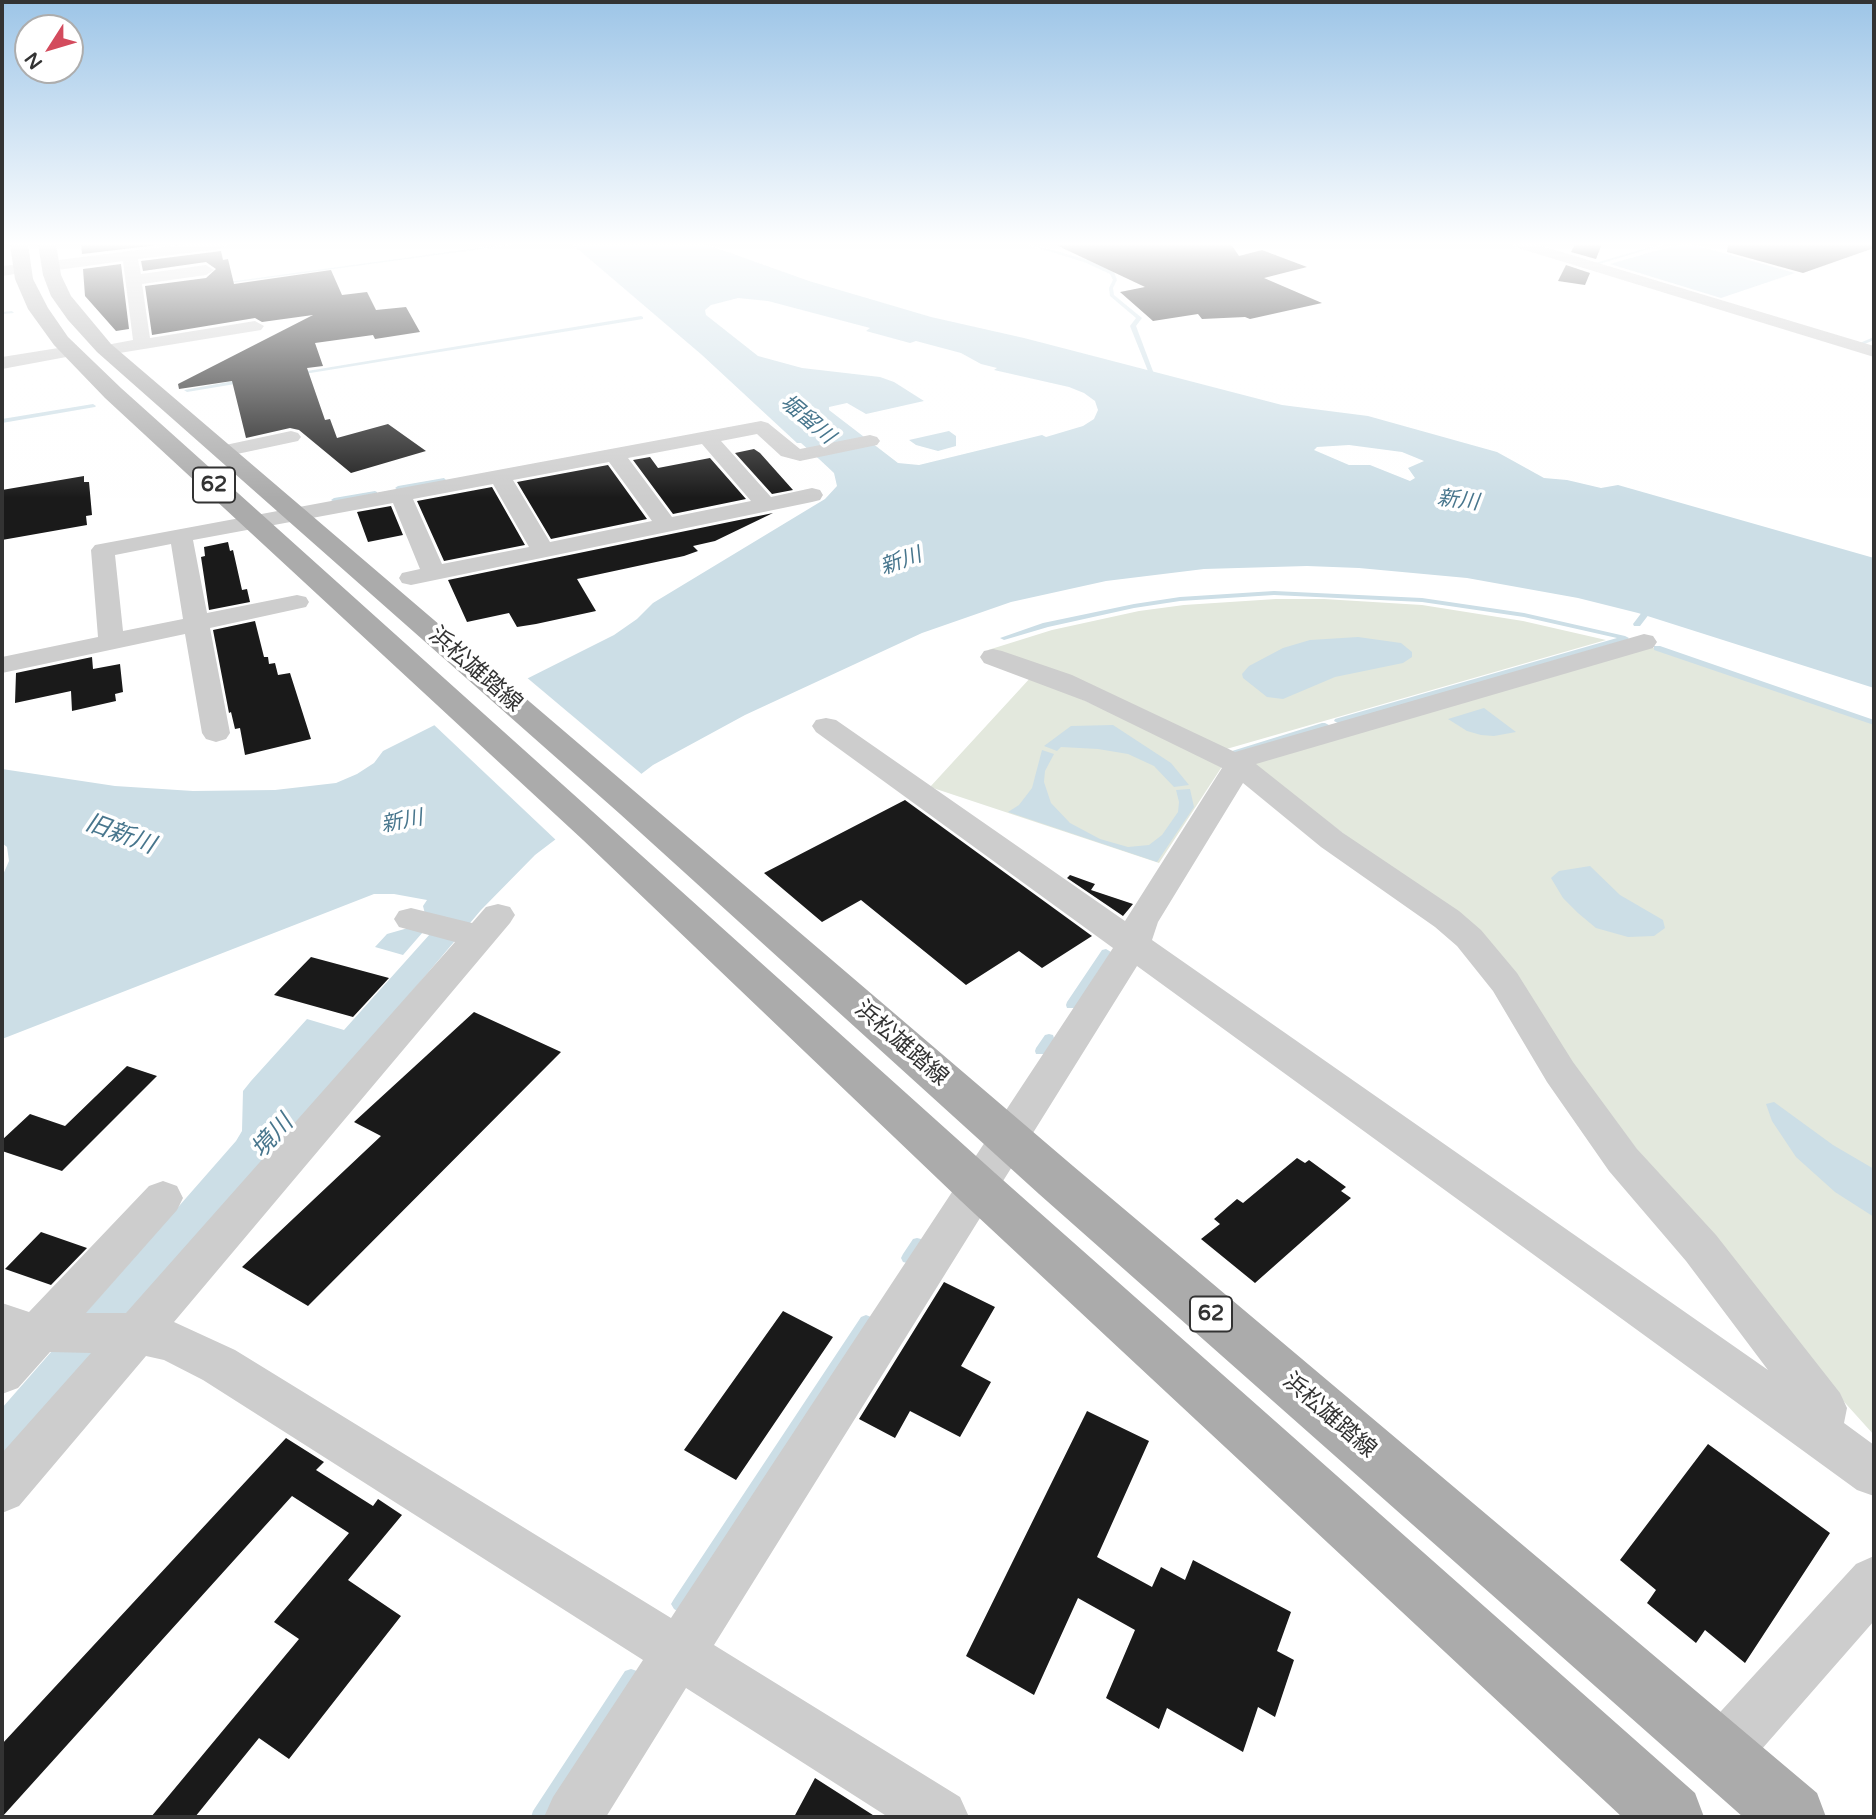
<!DOCTYPE html>
<meta charset="utf-8">
<style>
body{margin:0}
#map{position:relative;width:1876px;height:1819px;overflow:hidden;background:#fff;font-family:"Varela Round",sans-serif}
canvas{display:block}
.frame{position:absolute;inset:0;border:4px solid #333;pointer-events:none}
.north{position:absolute;left:14px;top:14px;width:70px;height:70px;box-sizing:border-box;background:#fff;border:2px solid #adadad;border-radius:50%;rotate:233deg;font-size:19px;font-weight:700;line-height:28px;text-align:center;color:#333}
.north::after{content:'';display:block;margin:auto;width:24px;height:32px;background:#d34b5d;clip-path:polygon(50% 0,100% 100%,50% 72%,0 100%)}
</style>
<div id="map">
<canvas width="1876" height="1819"></canvas>
<div class="frame"></div>
<div class="north">N</div>
</div>
<script>
const context = document.querySelector('canvas').getContext('2d');
context.lineJoin = 'round';
function paint(path, color) { context.fillStyle = color; context.fill(path, 'evenodd'); }
const poly = rows => new Path2D(rows.map(r => 'M' + r).join(''));
function write(font, color, halo, rows, align = 'center') {
  context.font = font + ' "Varela Round","Noto Sans JP",sans-serif'; context.lineWidth = 7; context.setLineDash([]); context.textBaseline = 'middle'; context.strokeStyle = halo; context.fillStyle = color; for (const [text, x, y, turn = 0] of rows) {
    context.save(); context.translate(x, y); context.rotate((+turn || 0) * Math.PI / 180); context.textAlign = isNaN(turn) ? turn : align; if (halo) context.strokeText(text, 0, 0); context.fillText(text, 0, 0); context.restore();
  }
}
function strokePath(path, color, width, dash) { context.strokeStyle = color; context.lineWidth = width; context.lineCap = dash ? 'butt' : 'round'; context.setLineDash(dash || []); context.stroke(path); }
const green = poly([
 [1276,599,1324,599,1422,605,1523,621,1606,640,1223,750,988,650,1052,630,1139,611,1184,605],
 [1651,647,1874,724,1874,1435,1809,1363,1668,1190,1576,1070,1378,860,1252,764],
 [1032,676,1223,765,1159,863,930,787]
]);
const water = poly([
 [572,244,705,244,809,281,931,317,1024,338,1282,405,1368,416,1497,452,1544,478,1567,480,1601,488,1618,485,1874,558,1874,688,1638,613,1578,598,1467,578,1359,568,1307,566,1204,569,1106,581,1011,602,922,633,745,715,653,765,535,855,481,910,140,1313,2,1471,2,1408,236,1141,242,1131,243,1091,251,1081,307,1019,344,1030,430,934,423,906,427,900,394,894,374,894,2,1039,2,877,9,861,7,847,2,843,2,769,115,786,193,791,275,790,336,783,357,774,374,763,383,751,614,635,637,619,653,603,825,499,837,486,834,473,819,459,801,443,797,443,702,355],
 [738,298,768,301,870,328,866,331,910,343,916,341,961,353,981,364,997,368,994,370,1069,387,1084,393,1095,401,1098,410,1094,419,1083,426,1046,437,1042,435,919,465,898,463,829,410,829,407,847,403,866,414,924,401,894,382,880,377,802,368,758,356,706,315,705,310,711,305],
 [1349,445,1402,452,1424,461,1408,468,1415,478,1410,481,1370,465,1349,465,1314,450,1317,447],
 [1680,244,1691,244,1795,273,1721,298,1610,264],
 [949,431,956,436,956,446,938,451,916,445,909,440],
 [1358,637,1401,643,1412,652,1412,657,1403,663,1335,677,1283,699,1267,697,1243,678,1242,674,1249,666,1283,648,1310,640],
 [1484,708,1516,732,1494,736,1481,735,1467,731,1448,719],
 [1113,725,1171,763,1189,785,1174,787,1154,766,1128,754,1098,749,1061,747,1057,751,1044,746,1071,726],
 [1042,750,1054,754,1045,771,1044,782,1051,803,1070,823,1100,839,1128,847,1149,845,1162,835,1178,812,1179,802,1176,790,1190,789,1194,807,1157,862,1008,812,1019,805,1032,788],
 [1590,866,1620,895,1663,920,1665,928,1654,936,1628,937,1596,928,1578,913,1563,898,1551,878,1559,871],
 [408,928,423,932,403,955,375,947,387,934],
 [1774,1102,1833,1145,1874,1169,1874,1217,1835,1192,1796,1157,1772,1121,1766,1104]
]);
const pier = poly([
 [525,676,644,776,558,842,432,723]
]);
const stream = poly([
 [507,244,517,244,223,284,221,283,507,244],
 [1025,244,1031,244,1088,260,1114,272,1117,280,1113,288,1114,295,1142,318,1136,326,1157,382,1152,381,1130,326,1136,318,1110,296,1109,288,1113,280,1110,274,1084,262,1025,244],
 [1660,244,1666,244,1596,265,1592,264,1660,244],
 [12,311,14,313,2,314,2,312,12,311],
 [641,316,643,317,643,319,298,375,295,373,641,316],
 [1874,337,1874,340,1860,346,1855,345,1874,337],
 [245,379,248,381,247,382,187,392,184,390,245,379],
 [93,404,96,406,95,407,2,423,2,419,93,404],
 [444,478,447,481,454,479,457,481,445,485,442,482,398,490,395,488,398,486,444,478],
 [375,491,377,492,377,494,334,502,331,500,334,498,375,491],
 [1274,591,1422,598,1524,613,1625,636,1629,638,1626,641,1338,723,1334,721,1335,719,1617,638,1524,617,1422,602,1274,595,1180,601,1134,608,1048,627,1004,640,1000,638,1043,623,1134,604,1180,597,1274,591],
 [1649,603,1655,603,1656,605,1640,626,1634,626,1633,624,1649,603],
 [1654,646,1660,646,1874,720,1874,725,1654,650,1654,646],
 [1322,723,1325,723,1329,725,1328,727,1238,755,1235,756,1231,753,1232,751,1322,723],
 [1106,949,1111,952,1110,954,1075,1008,1067,1008,1066,1005,1067,1002,1102,950,1106,949],
 [1049,1034,1053,1035,1054,1038,1053,1041,1044,1054,1036,1054,1035,1051,1036,1048,1045,1035,1049,1034],
 [917,1238,921,1239,923,1243,921,1247,911,1262,907,1263,903,1262,901,1258,903,1254,913,1239,917,1238],
 [866,1315,871,1317,872,1321,871,1325,684,1609,679,1612,674,1609,671,1604,674,1599,861,1317,866,1315],
 [631,1669,637,1671,639,1677,637,1683,549,1817,531,1817,533,1811,625,1671,631,1669]
]);
const building = poly([
 [81,244,167,244,82,254],
 [1054,244,1231,244,1239,256,1262,250,1307,267,1264,278,1322,303,1250,319,1245,317,1202,319,1198,314,1153,321,1120,292,1145,287],
 [1575,244,1602,244,1596,259,1571,252],
 [1728,244,1874,244,1874,248,1803,273,1727,252],
 [221,251,223,260,228,259,234,284,331,270,342,295,367,292,376,310,406,307,420,332,375,339,373,335,315,343,323,366,307,368,325,420,330,419,337,438,388,424,426,451,351,473,299,430,290,428,246,438,232,381,179,389,178,384,313,315,262,322,255,318,152,335,145,286,206,278,216,269,206,262,143,271,141,261],
 [121,264,129,329,116,331,85,296,83,269],
 [1566,265,1590,273,1585,285,1558,281],
 [754,449,760,453,793,490,772,494,735,453],
 [650,457,658,468,710,458,746,499,673,514,633,460],
 [608,465,647,519,551,539,517,482],
 [84,476,84,482,89,482,92,515,86,516,87,525,2,540,2,490],
 [492,487,525,545,444,561,417,501],
 [391,506,403,535,368,542,357,512],
 [773,513,715,541,693,546,698,551,684,556,577,579,596,611,536,624,517,627,509,613,467,622,448,580],
 [228,542,230,551,233,550,242,590,247,589,250,602,209,610,201,557,205,556,204,547],
 [255,621,264,657,268,657,269,664,275,663,278,675,290,673,311,739,245,755,240,728,235,729,231,712,229,713,213,630],
 [92,657,93,669,120,664,123,692,115,694,116,701,72,711,71,691,15,703,16,673],
 [905,800,1092,936,1042,968,1019,951,966,985,861,900,822,922,764,873],
 [1070,875,1095,884,1091,890,1133,904,1123,916,1067,878],
 [311,957,389,978,353,1017,274,995],
 [474,1012,561,1052,308,1306,242,1267,381,1136,354,1122],
 [127,1066,157,1076,62,1171,2,1151,2,1140,30,1114,65,1126],
 [1297,1158,1305,1163,1309,1160,1346,1187,1341,1191,1351,1198,1255,1283,1201,1239,1220,1224,1214,1219,1237,1199,1243,1203],
 [41,1232,87,1248,51,1285,5,1269],
 [944,1282,995,1307,961,1366,991,1382,960,1437,910,1411,895,1438,859,1419],
 [783,1311,833,1337,736,1480,684,1450],
 [1087,1411,1149,1441,1097,1557,1152,1587,1161,1567,1185,1580,1193,1560,1291,1612,1277,1651,1294,1660,1275,1717,1258,1707,1243,1752,1167,1708,1159,1729,1106,1698,1135,1630,1078,1598,1034,1695,966,1656],
 [286,1438,324,1462,316,1470,373,1506,378,1499,402,1515,348,1580,401,1616,289,1759,259,1738,195,1817,151,1817,299,1639,274,1622,349,1533,292,1496,2,1817,2,1744],
 [1708,1444,1830,1533,1745,1663,1705,1630,1696,1643,1647,1603,1656,1590,1620,1560],
 [815,1778,876,1817,794,1817]
]);
const minor = poly([
 [186,244,228,244,220,249,138,259,141,274,206,265,214,270,206,275,142,284,150,338,255,321,264,326,261,330,107,355,101,354,98,350,101,346,133,340,123,261,50,271,42,266,50,261,186,244],
 [1512,244,1535,244,1874,346,1874,357,1515,247,1512,244],
 [22,264,30,269,28,272,2,276,2,266,22,264],
 [71,346,77,347,80,351,77,355,2,369,2,357,71,346],
 [761,421,768,423,800,449,870,435,877,437,880,441,877,445,800,461,781,456,757,434,721,441,771,497,812,488,820,490,823,495,820,500,812,502,411,585,402,583,399,578,402,573,420,569,393,503,193,540,207,613,297,595,306,597,309,602,306,607,210,628,230,733,226,739,216,742,206,739,202,733,185,634,2,673,2,657,98,637,91,550,95,545,761,421],
 [702,444,751,501,672,517,628,458,702,444],
 [609,462,652,521,550,542,513,480,609,462],
 [493,484,529,547,442,564,413,499,493,484],
 [171,544,183,619,123,631,115,555,171,544],
 [291,431,298,433,301,437,298,441,223,457,216,455,213,451,216,447,291,431],
 [1644,634,1653,636,1657,642,1653,648,1256,764,1343,833,1459,911,1481,930,1517,973,1573,1062,1637,1149,1716,1235,1840,1393,1847,1408,1844,1423,1874,1445,1874,1496,1857,1490,1137,966,714,1645,960,1797,969,1817,888,1817,686,1688,606,1817,544,1817,553,1797,643,1660,203,1380,164,1360,146,1356,19,1506,2,1513,2,1453,91,1353,50,1352,18,1388,2,1394,2,1303,29,1312,149,1186,163,1181,177,1186,183,1198,177,1210,86,1313,126,1313,455,942,399,927,394,919,399,911,411,908,472,923,486,907,498,904,510,907,515,915,510,923,174,1322,235,1350,671,1618,1113,948,816,732,812,726,816,720,826,718,836,720,1125,921,1222,768,1085,701,984,663,980,657,984,651,993,649,1002,651,1072,675,1235,752,1644,634],
 [1243,783,1321,847,1435,927,1457,946,1493,991,1547,1082,1609,1171,1686,1261,1768,1370,1152,940,1158,922,1243,783],
 [1874,1556,1874,1621,1740,1774,1720,1782,1700,1774,1692,1754,1700,1734,1856,1564,1874,1556]
]);
const major = poly([
 [10,244,28,244,33,279,48,308,68,337,121,388,995,1173,1695,1793,1704,1817,1622,1817,961,1201,583,840,105,398,54,345,28,309,15,279,10,244],
 [38,244,56,244,61,275,71,296,111,344,1073,1166,1817,1793,1826,1817,1743,1817,1039,1194,620,814,97,352,68,320,51,296,43,275,38,244]
]);
const farWaternames = [
 ["堀留川",807,420,40],
 ["新川",1458,501,7],
 ["新川",901,562,-20],
 ["新川",402,822,-11]
];
const shields = [
 [214,485,42],
 [1211,1314,42]
];
const shieldNames = [
 ["62",214,485],
 ["62",1211,1314]
];
const streetNames = [
 ["浜松雄踏線",475,670,41],
 ["浜松雄踏線",901,1044,41],
 ["浜松雄踏線",1329,1416,41]
];
const waterNames = [
 ["旧新川",120,835,20],
 ["境川",273,1137,-48]
];
paint(green, '#e3e8dd');
paint(water, '#ccdee6');
paint(pier, '#fff');
paint(stream, '#ccdee6');
paint(building, '#1a1a1a');
paint(minor, '#cdcdcd');
paint(major, '#ababab');
const sky = context.createLinearGradient(0, 0, 0, 498);
sky.addColorStop(0, '#9dc5e7');
sky.addColorStop(0.49, '#fff');
sky.addColorStop(1, '#ffffff00');
context.fillStyle = sky;
context.fillRect(0, 0, 1876, 498);
write('italic 21px', '#48768d', '#fff', farWaternames);
for (const [x, y, w] of shields) { const box = new Path2D(); box.roundRect(x - w / 2, y - 17.5, w, 35, 5); context.fillStyle = '#fff'; context.fill(box); strokePath(box, '#333', 2); }
write('bold 21px', '#333', null, shieldNames);
write('23px', '#333', '#fff', streetNames);
write('italic 24px', '#48768d', '#fff', waterNames);
</script>
